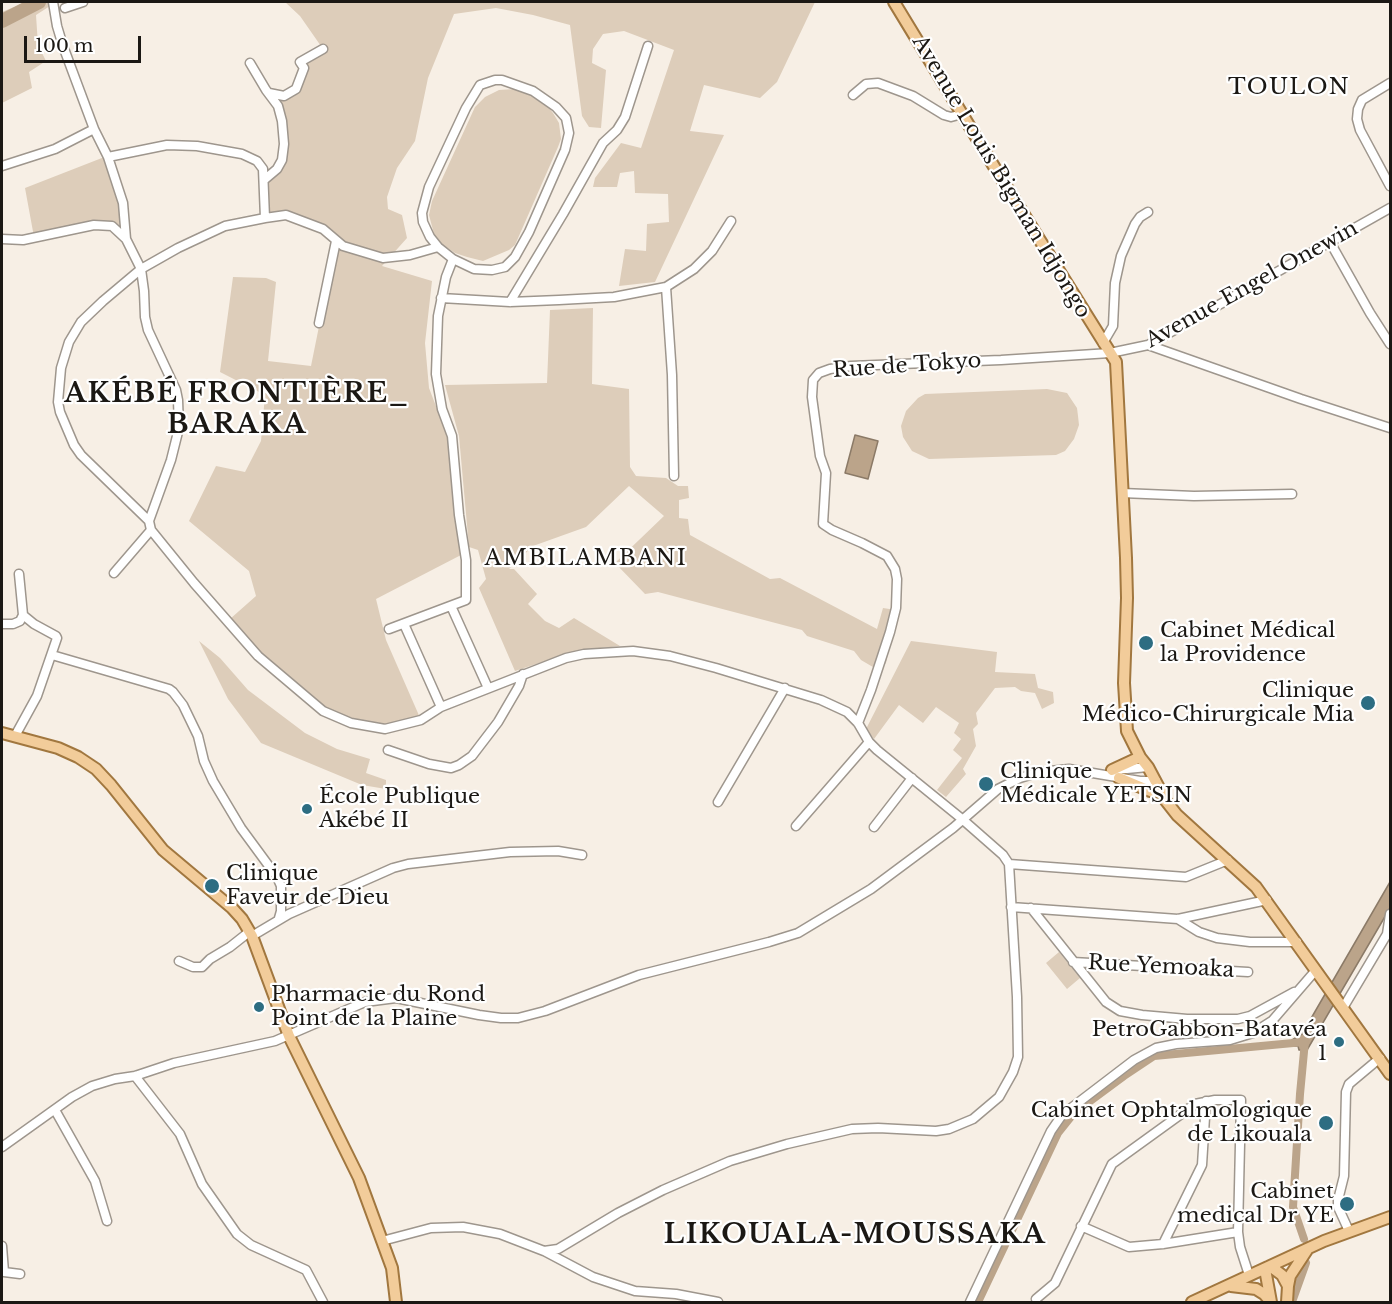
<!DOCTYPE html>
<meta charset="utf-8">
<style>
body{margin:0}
#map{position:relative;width:1392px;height:1304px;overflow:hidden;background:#f7efe5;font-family:"Libre Baskerville",serif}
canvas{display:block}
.frame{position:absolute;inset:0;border:3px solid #1b1814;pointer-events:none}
.scale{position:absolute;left:24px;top:36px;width:117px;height:27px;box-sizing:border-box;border:3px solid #1b1814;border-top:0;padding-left:8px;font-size:18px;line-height:21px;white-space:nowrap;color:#1b1814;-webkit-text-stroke:4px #fff;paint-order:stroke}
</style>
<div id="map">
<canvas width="1392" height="1304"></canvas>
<div class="frame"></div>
<div class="scale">100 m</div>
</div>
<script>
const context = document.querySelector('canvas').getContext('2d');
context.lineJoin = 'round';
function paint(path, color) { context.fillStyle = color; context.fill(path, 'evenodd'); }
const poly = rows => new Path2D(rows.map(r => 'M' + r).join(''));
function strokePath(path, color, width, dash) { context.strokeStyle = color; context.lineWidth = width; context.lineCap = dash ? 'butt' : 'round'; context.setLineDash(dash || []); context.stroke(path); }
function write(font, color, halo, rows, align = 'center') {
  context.font = font + ' "Libre Baskerville",serif'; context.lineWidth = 4.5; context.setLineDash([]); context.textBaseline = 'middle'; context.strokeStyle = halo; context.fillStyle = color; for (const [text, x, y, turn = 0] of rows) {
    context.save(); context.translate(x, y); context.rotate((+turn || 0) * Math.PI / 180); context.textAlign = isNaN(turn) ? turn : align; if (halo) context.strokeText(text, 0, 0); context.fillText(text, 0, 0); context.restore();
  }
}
const green = poly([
 [26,2,49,2,50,6,36,15,38,45,46,61,29,72,32,88,2,103,2,12],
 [285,2,815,2,777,82,760,98,704,85,690,131,724,135,655,282,619,286,625,249,646,251,647,224,669,222,668,194,635,193,634,171,620,173,617,187,593,187,595,178,621,143,641,148,674,50,624,31,603,34,593,49,592,63,606,70,601,128,589,127,582,116,570,25,533,15,496,8,454,14,428,78,415,141,397,168,387,197,388,209,402,215,407,238,382,266,432,281,425,343,429,388,447,435,461,555,376,599,386,640,421,720,385,729,351,723,323,711,276,673,230,619,256,596,249,571,189,521,216,466,245,472,261,441,265,395,220,372,233,277,266,278,276,282,268,361,311,366,336,242,323,228,286,215,265,218,264,180,278,169,282,121,269,93,279,96,301,81,300,62,323,49,300,16],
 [515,89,532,95,546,104,553,113,559,123,561,139,558,147,515,245,509,250,483,261,467,257,455,253,443,245,434,234,429,215,432,201,475,107,485,97,499,90],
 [107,156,117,181,126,239,112,226,34,237,25,188],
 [593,308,592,384,629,389,630,467,636,476,666,478,678,486,688,486,689,498,679,500,679,518,688,519,690,535,770,579,780,578,877,629,883,608,896,610,886,663,878,670,861,660,854,651,807,636,802,630,658,592,645,594,615,563,664,516,629,486,586,527,533,546,509,569,514,569,537,594,528,604,545,621,559,628,574,618,620,646,575,651,515,671,479,588,486,579,478,550,469,547,459,436,445,385,547,383,550,310],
 [1047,389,1067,393,1077,408,1078,416,1079,425,1074,439,1065,451,1056,455,929,459,912,451,903,437,901,426,906,411,918,398,925,394],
 [199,641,220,658,248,690,305,733,337,749,370,759,366,773,386,780,386,789,362,785,261,743,228,699],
 [911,641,997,652,995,672,1035,674,1038,688,1053,692,1054,703,1042,709,1035,693,1021,691,1015,687,995,688,976,713,978,724,973,729,976,746,963,769,966,774,946,797,937,790,962,758,953,750,961,739,954,733,959,723,936,707,923,723,899,705,874,739,866,729],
 [1059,952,1080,978,1067,989,1046,963]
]);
const water = poly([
 [855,435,878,441,868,479,845,473,855,435],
 [1390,882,1390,908,1307,1050,1299,1050,1298,1046,1293,1046,1292,1040,1302,1034,1390,882]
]);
const canal = poly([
 [1304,1239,1293,1207,1300,1094,1305,1041],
 [978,1302,1058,1133,1074,1113,1124,1076,1154,1056,1304,1042],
 [1292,1302,1306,1263]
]);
const river = poly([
 [2,21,39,2]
]);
const minor = poly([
 [65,8,83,2],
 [250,63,266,90,278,106,282,121,284,144,282,160,277,169,264,180],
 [1390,83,1362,100,1358,109,1357,119,1360,130,1390,186],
 [269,93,284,96,296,89,304,68,300,62,323,49],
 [853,95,866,84,878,83,913,96,944,115,951,117,962,114],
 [94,129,108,157,123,203,126,239],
 [108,157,167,145,197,146,242,154,257,161,263,169,265,218],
 [2,166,55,149,94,129,63,46,57,26,53,2],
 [2,239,23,240,94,225,112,226,126,239,141,269,144,291,145,317,148,330,176,390,178,400,179,428,171,460,149,521],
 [1330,242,1370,313,1390,344],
 [666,287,672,375,674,476],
 [441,298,510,302,559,300,614,297,666,287,694,269,712,251,731,221],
 [510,302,563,214,603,143,617,130,625,117,648,46],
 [319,323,336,241],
 [1103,343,1113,326,1115,283,1121,256,1135,224,1140,217,1148,212],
 [1148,345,1301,399,1390,428],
 [1122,493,1194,496,1292,494],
 [149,521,151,530,194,583,258,656,323,711,351,723,385,729,421,720,441,707,566,658,584,654,633,651,670,656,716,668,821,700,847,712,858,723,869,742,877,750,962,819,1003,855,1009,864,1017,997,1018,1057,1013,1072,999,1097,973,1119,949,1129,936,1131,878,1128,852,1129,787,1144,730,1161,663,1190,618,1213,558,1249,544,1251,500,1234,463,1227,431,1228,382,1241],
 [149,521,81,455,74,445,60,412,58,402,61,368,69,342,81,322,103,301,141,269,178,248,225,226,265,218,286,215,323,229,343,246,383,258,410,255,438,247],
 [114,573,151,530],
 [451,606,488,688],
 [2,624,13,624,20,621,23,615],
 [404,624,441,707],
 [389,629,466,600,466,560,459,515,452,436,442,409,436,374,438,316,446,277,453,259,474,269,492,270,505,267,515,257,529,232,565,150,569,133,566,118,556,107,533,91,502,80,495,80,480,85,466,108,451,140,429,187,422,213,423,222,430,237,438,247,453,259],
 [52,655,169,689,173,692,183,705,198,736,204,761,213,781,241,828,277,877,281,886,281,911,279,918],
 [858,723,871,690,890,632,896,608,897,579,895,569,887,556,862,543,832,530,823,524,826,473,820,456,812,397,813,380,819,373,830,369,851,366,1001,360,1110,353,1148,345,1390,208],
 [15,736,37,696,57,638,56,636,34,624,23,615,19,574],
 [388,750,429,764,451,768,459,765,472,756,498,722,519,686,523,674],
 [1116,770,1148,767],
 [718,802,785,688],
 [796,826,869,742],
 [874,827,912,778],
 [1009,864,1186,877,1228,860],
 [1011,907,1178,919,1267,900],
 [1031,908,1106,1002,1120,1011,1142,1015,1187,1019,1238,1019,1250,1016,1294,992],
 [1178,919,1199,932,1217,938,1250,942,1297,942],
 [1387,934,1390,914],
 [252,936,289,914,393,868,408,864,510,852,558,851,582,855],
 [179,961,193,967,202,967,210,959,230,947,249,932],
 [1073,962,1248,972],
 [1343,1008,1390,929],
 [135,1076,180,1134,202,1184,237,1234,251,1245,306,1270,323,1302],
 [55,1110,95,1181,107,1221],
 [2,1147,72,1097,92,1086,115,1079,135,1076,174,1063,275,1041,365,1002,396,998,479,1015,501,1018,518,1018,545,1011,639,975,769,942,798,933,871,889,953,828,998,789,1020,778,1040,772,1069,769,1140,781,1156,781],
 [1081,1226,1129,1247,1163,1244,1238,1232],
 [1349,1231,1338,1207,1338,1200,1344,1176,1346,1092,1349,1084,1380,1058],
 [1163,1244,1202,1165,1206,1101],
 [2,1246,4,1272,20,1274],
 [544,1251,593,1277,635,1291,676,1294,718,1302],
 [1036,1299,1055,1283,1112,1164,1195,1104,1215,1100,1241,1100,1238,1232,1240,1247,1249,1275],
 [970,1302,1051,1131,1062,1115,1134,1060,1156,1048,1176,1044,1230,1040,1253,1033,1272,1021,1316,970]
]);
const major = poly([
 [894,2,1001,178,1116,362,1126,558,1127,598,1124,683,1127,731,1140,757,1148,767,1166,801,1177,815,1256,887,1390,1074],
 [2,733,58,748,78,757,96,769,111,785,163,850,232,908,242,919,252,936,289,1036,359,1178,392,1268,396,1302],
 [1112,770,1140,757],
 [1119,778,1150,791,1163,792],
 [1270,1266,1282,1275,1288,1286,1287,1302],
 [1265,1269,1271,1302],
 [1231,1286,1256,1289,1264,1294,1271,1302],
 [1288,1286,1290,1276,1307,1250],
 [1192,1302,1324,1241,1390,1217]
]);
const markers = [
 [1146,643,8,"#2d6d82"],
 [1368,703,8,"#2d6d82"],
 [986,784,8,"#2d6d82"],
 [307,809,6,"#2d6d82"],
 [212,886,8,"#2d6d82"],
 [259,1007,6,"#2d6d82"],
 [1339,1042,6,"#2d6d82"],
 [1326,1123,8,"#2d6d82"],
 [1347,1204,8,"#2d6d82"]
];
const streetNames = [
 ["Avenue Louis Bigman Idjongo",1001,177,59],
 ["Avenue Engel Onewin",1252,285,-29],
 ["Rue de Tokyo",907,366,-4],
 ["Rue Yemoaka",1161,967,3]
];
const poiNames = [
 ["Cabinet Médical",1160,631],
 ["la Providence",1160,655],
 ["Clinique",1354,691,"right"],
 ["Médico-Chirurgicale Mia",1354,715,"right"],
 ["Clinique",1000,772],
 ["Médicale YETSIN",1000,796],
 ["École Publique",319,797],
 ["Akébé II",319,821],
 ["Clinique",226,874],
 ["Faveur de Dieu",226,898],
 ["Pharmacie du Rond",271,995],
 ["Point de la Plaine",271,1019],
 ["PetroGabbon-Batavéa",1327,1030,"right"],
 ["1",1327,1054,"right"],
 ["Cabinet Ophtalmologique",1312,1111,"right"],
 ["de Likouala",1312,1135,"right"],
 ["Cabinet",1334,1192,"right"],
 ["medical Dr YE",1334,1216,"right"]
];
const neighbourhoodNames = [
 ["TOULON",1289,88],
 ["AMBILAMBANI",586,559]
];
const districtNames = [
 ["AKÉBÉ FRONTIÈRE_",237,394],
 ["BARAKA",237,425],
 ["LIKOUALA-MOUSSAKA",855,1235]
];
paint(green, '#ddcdba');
paint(water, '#bba48a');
strokePath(water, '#8b7a67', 1.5);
strokePath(canal, '#bba48a', 8);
strokePath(river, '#bba48a', 14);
strokePath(minor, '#9e968d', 11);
strokePath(major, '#a1773f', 14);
strokePath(minor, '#fff', 8);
strokePath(major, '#f2cc9a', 10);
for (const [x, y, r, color] of markers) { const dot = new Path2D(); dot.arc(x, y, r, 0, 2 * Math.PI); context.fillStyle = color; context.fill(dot); strokePath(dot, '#fff', 2); }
write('21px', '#1b1814', '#fff', streetNames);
write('21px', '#1b1814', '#fff', poiNames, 'left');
context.letterSpacing = '1.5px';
write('22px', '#1b1814', '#fff', neighbourhoodNames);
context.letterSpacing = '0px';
context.letterSpacing = '1.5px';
write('bold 27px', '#1b1814', '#fff', districtNames);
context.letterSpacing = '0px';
</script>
